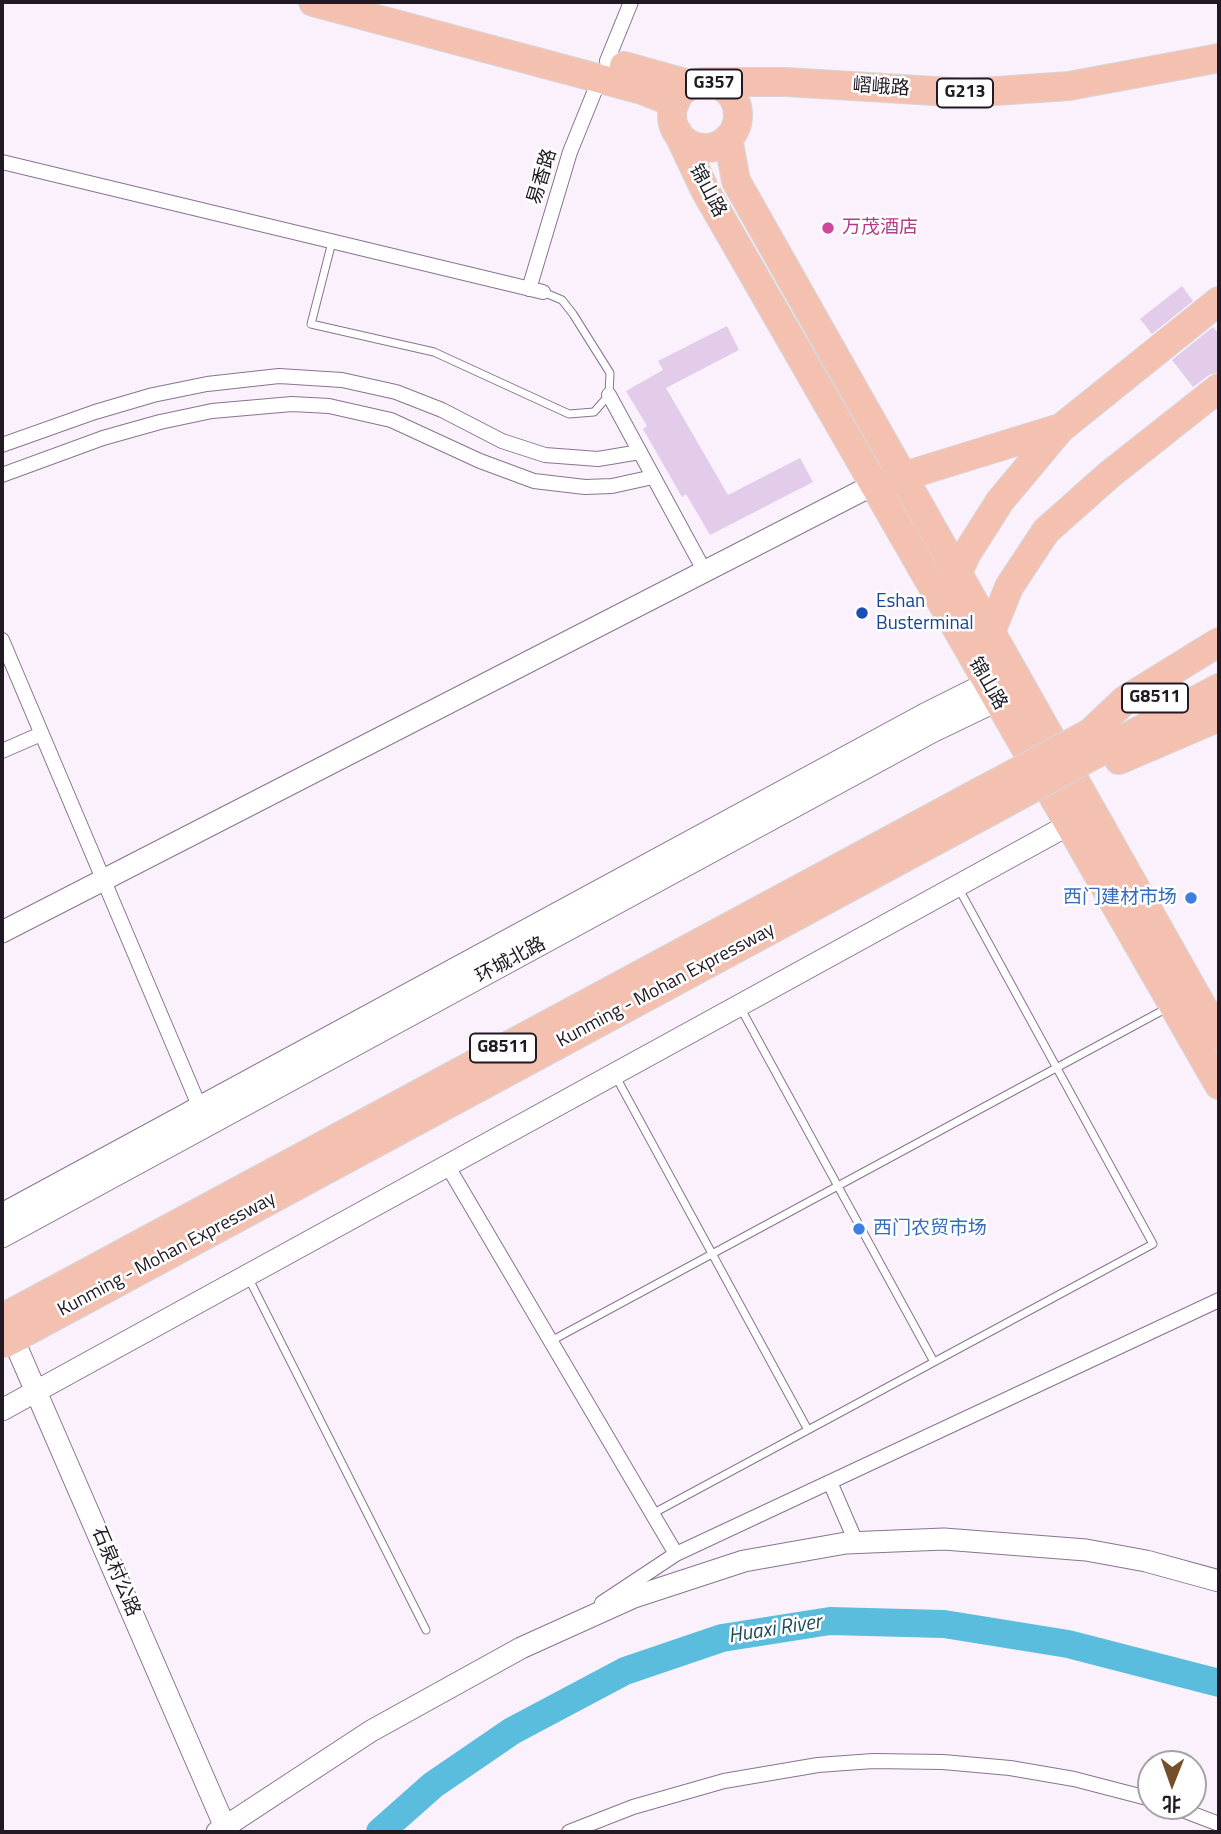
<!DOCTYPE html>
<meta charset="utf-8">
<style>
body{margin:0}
#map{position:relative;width:1221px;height:1834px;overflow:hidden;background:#faf1fd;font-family:"Titillium Web","Noto Sans SC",sans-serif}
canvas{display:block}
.frame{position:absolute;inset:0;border:4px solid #211923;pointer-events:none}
.north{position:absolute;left:1137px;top:1750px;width:70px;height:70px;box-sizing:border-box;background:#fff;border:2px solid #a6a3a7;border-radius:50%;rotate:181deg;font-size:19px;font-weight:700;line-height:28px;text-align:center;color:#211923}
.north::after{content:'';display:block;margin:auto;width:24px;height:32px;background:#74502a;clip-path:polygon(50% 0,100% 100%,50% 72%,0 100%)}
</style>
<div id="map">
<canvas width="1221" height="1834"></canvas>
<div class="frame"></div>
<div class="north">北</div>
</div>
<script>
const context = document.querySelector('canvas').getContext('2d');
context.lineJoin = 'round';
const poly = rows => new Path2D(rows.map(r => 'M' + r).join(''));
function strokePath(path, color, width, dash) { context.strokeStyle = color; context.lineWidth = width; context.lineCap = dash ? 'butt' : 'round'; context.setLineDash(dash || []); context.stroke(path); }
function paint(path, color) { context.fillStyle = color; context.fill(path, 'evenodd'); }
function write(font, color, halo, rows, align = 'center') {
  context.font = font + ' "Titillium Web","Noto Sans SC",sans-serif'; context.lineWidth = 5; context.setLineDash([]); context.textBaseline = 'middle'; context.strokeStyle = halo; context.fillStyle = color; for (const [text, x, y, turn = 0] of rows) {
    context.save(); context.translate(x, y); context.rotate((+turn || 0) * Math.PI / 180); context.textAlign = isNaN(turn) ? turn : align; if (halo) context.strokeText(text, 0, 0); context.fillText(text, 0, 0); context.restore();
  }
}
const river = poly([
 [380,1832,433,1785,512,1731,625,1671,722,1638,830,1621,944,1624,1068,1644,1219,1683]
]);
const building = poly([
 [1182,286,1193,301,1152,334,1140,319],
 [727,326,739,350,666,388,728,495,800,458,813,482,710,535,686,494,682,497,643,429,647,426,626,391,663,370,658,361],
 [1213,327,1219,334,1219,372,1209,375,1193,387,1172,360]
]);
const lane = poly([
 [332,242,311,324,434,352,569,414,594,412,609,395,610,373,573,314,562,300,543,292],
 [740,1007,934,1362],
 [616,1077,808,1430],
 [249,1279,426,1630],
 [551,1341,1169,1007],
 [652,1514,1153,1244,959,889]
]);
const street = poly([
 [607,61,631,2],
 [2,162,543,292],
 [529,289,570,152,600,78],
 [609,395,705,572],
 [2,445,95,412,153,395,207,384,279,376,342,380,396,392,442,410,502,441,545,455,598,459,640,452],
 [2,475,103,438,160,422,212,411,292,404,329,406,391,420,480,461,534,481,585,487,612,486,653,477],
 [2,640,203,1115],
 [2,751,41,734],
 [447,1165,676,1554],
 [830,1482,856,1542],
 [602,1603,676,1554,1219,1300],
 [1172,1806,1219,1824],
 [569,1832,633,1807,724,1781,818,1765,873,1761,943,1762,1010,1768,1074,1779,1151,1799]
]);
const secondary = poly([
 [2,932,873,485],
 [2,1214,923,715,1001,676],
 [2,1237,932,732,1011,694],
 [8,1327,225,1827],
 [2,1410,1081,818],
 [217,1832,371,1731,521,1648,634,1597,744,1561,846,1543,944,1539,1086,1550,1146,1561,1219,1581]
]);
const highway = poly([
 [313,2,642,90,675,103],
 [624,66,692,85],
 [708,82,786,82,967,93,1069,86,1219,58],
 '672 115a33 33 0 1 1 66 0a33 33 0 1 1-66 0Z',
 [678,133,706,192,1219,1085],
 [728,138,736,181,1219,1036],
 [885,482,1060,428],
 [952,585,967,553,1000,501,1061,428,1219,301],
 [990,645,991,632,1009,587,1046,531,1109,475,1219,388],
 [1090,733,1125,700,1219,642],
 [1099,752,1219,688],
 [1119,760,1219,717],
 [23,1307,983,790],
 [31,1329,987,813]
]);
const highwayBridge = poly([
 [983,790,1090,733],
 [987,813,1099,752],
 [2,1318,23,1307],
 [2,1344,31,1329]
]);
const markers = [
 [828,228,7,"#d1479c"],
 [862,613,7,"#1a4fb4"],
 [1191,898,7,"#3f7fe0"],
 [859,1229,7,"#3f7fe0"]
];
const shields = [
 [714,84,56],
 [965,93,56],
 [1155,698,66],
 [503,1048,66]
];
const shieldNames = [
 ["G357",714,84],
 ["G213",965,93],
 ["G8511",1155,698],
 ["G8511",503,1048]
];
const streetNames = [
 ["嶍峨路",881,88,4],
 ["易香路",543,177,-73],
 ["锦山路",707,191,62],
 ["锦山路",987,684,60],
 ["环城北路",511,961,-28],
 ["Kunming - Mohan Expressway",666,986,-28],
 ["Kunming - Mohan Expressway",167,1255,-28],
 ["石泉村公路",115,1572,67]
];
const hotelNames = [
 ["万茂酒店",842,228]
];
const transitNames = [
 ["Eshan",876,602],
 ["Busterminal",876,624]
];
const shopNames = [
 ["西门建材市场",1177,898],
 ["西门农贸市场",873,1229,"left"]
];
const waterNames = [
 ["Huaxi River",775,1630,-9]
];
strokePath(river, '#5abddd', 28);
paint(building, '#e2cce9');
strokePath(lane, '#88748e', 9);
strokePath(street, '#88748e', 16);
strokePath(secondary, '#88748e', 23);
strokePath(highway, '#d7d6d7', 30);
strokePath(lane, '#fff', 7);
strokePath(street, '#fff', 14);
strokePath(secondary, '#fff', 21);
strokePath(highway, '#f4c1b1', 28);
strokePath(highwayBridge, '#d7d6d7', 30, []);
strokePath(highwayBridge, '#f4c1b1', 28);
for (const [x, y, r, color] of markers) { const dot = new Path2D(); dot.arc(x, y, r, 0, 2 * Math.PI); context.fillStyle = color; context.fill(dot); strokePath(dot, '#fff', 2.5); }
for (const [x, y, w] of shields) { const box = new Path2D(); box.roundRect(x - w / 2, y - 14.5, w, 29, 5); context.fillStyle = '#fff'; context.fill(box); strokePath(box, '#211923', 2); }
write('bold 18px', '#211923', null, shieldNames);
write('19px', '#211923', '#fff', streetNames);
write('19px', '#b23c85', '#fff', hotelNames, 'left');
write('19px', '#164399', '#fff', transitNames, 'left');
write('19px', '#366cbe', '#fff', shopNames, 'right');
write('italic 21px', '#214c5a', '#fff', waterNames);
</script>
